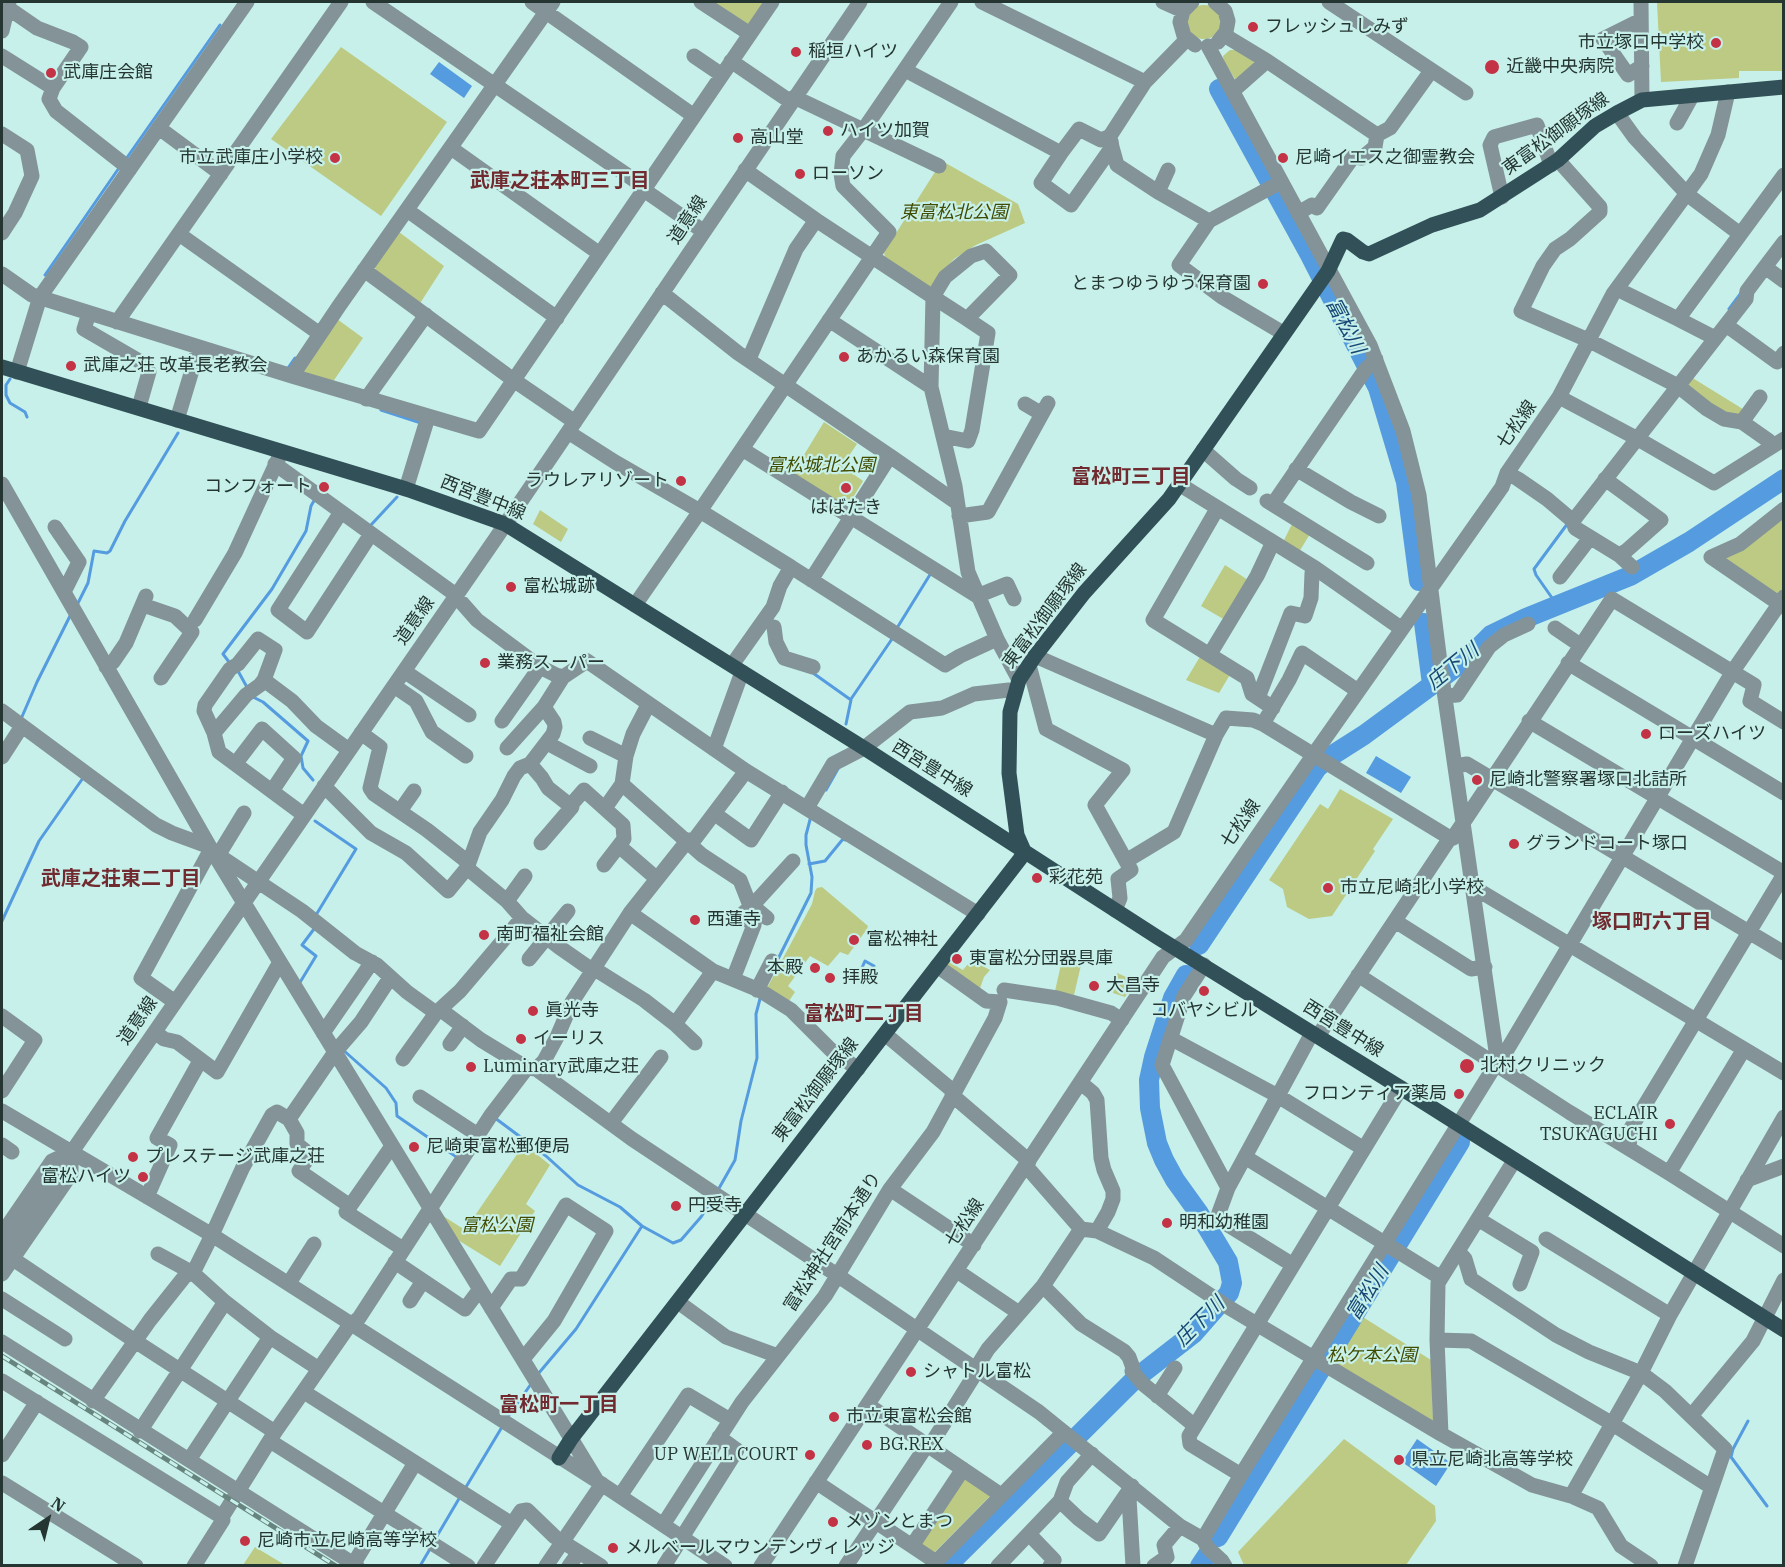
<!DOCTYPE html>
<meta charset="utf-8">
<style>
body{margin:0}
#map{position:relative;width:1785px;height:1567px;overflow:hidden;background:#c6f0e9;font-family:"IBM Plex Serif",serif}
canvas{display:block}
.frame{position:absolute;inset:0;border:3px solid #243532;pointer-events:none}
.north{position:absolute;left:18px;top:1489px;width:60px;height:60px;-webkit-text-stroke:4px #c6f0e9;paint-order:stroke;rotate:35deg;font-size:16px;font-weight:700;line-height:24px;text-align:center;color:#243532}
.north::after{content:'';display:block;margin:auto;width:21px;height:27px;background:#243532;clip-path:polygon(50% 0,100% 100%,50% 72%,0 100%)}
</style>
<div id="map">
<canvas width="1785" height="1567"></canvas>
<div class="frame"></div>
<div class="north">N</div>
</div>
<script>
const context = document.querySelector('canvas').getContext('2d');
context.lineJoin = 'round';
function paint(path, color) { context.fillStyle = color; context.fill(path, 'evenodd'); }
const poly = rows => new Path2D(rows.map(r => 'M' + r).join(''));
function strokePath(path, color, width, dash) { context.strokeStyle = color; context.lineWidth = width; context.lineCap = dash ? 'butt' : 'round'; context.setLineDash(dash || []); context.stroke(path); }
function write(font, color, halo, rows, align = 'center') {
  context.font = font + ' "IBM Plex Serif","Noto Sans JP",serif'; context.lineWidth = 4.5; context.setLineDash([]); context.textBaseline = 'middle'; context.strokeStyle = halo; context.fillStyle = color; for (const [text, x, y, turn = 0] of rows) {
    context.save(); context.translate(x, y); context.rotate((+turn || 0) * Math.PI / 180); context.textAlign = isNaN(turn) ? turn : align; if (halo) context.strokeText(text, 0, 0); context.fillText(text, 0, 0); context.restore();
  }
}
const green = poly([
 [708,2,766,2,752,23,744,25],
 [1657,2,1783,2,1783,71,1739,71,1739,78,1661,82],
 '1187 22a17 17 0 1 1 34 0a17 17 0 1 1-34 0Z',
 [341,47,447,122,381,216,271,139],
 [1230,50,1239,50,1253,60,1254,64,1240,80,1235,79,1224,62,1223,56],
 [942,161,1018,204,1025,223,976,245,954,259,944,270,934,287,930,287,885,258,884,252],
 [399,232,444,266,419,305,376,274,375,266],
 [337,319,363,338,332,383,305,375,302,369],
 [1691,377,1746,411,1743,415,1726,415,1688,386],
 [824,422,857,444,842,466,863,481,849,504,844,505,793,473],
 [540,510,568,529,561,542,533,524],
 [1783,518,1783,588,1779,594,1773,595,1719,557],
 [1292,524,1310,534,1299,552,1283,542],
 [1225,565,1248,580,1225,620,1201,606],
 [1201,655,1231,673,1219,693,1186,680],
 [1340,789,1393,819,1373,849,1375,851,1332,916,1309,919,1287,907,1283,889,1269,880,1320,804,1328,809],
 [822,887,868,926,867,929,848,955,840,952,828,966,810,956,788,986,795,992,787,1004,766,990,812,904,815,891,817,888],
 [971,960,990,970,984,977,979,991,944,966,947,961,963,970],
 [1062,960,1081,965,1074,995,1055,991],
 [1117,973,1135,981,1125,997,1113,993],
 [524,1144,550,1165,526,1204,535,1211,500,1266,453,1237,440,1214,465,1230],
 [1358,1314,1431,1360,1433,1421,1330,1360],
 [1344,1439,1435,1506,1436,1521,1406,1565,1244,1565,1238,1552],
 [962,1475,994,1492,934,1553,921,1544],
 [255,1547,285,1565,243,1565]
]);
const water = poly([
 [439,62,472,86,464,98,430,74],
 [1376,756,1411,777,1401,793,1366,773],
 [1417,1439,1451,1463,1436,1486,1402,1462]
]);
const stream = poly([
 [126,159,220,25],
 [45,275,119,168],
 [1729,309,1741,293],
 [288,368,295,358],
 [10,379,6,385,6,395,10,403,25,412,27,417],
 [381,410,421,423],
 [370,526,397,497],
 [78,603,88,583,94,551,107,553,110,551,125,521,178,433],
 [1557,605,1536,575,1534,569,1568,523],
 [897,628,931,573],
 [229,662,223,654,272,589,306,531,311,506,315,499],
 [238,671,248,689],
 [813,673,851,700,846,724],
 [253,697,263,702,308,741,301,756,303,768,313,780],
 [851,699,892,639],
 [21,719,37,682,71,614],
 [826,790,839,767],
 [315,821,356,849,316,915],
 [809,864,825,861,843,839,845,840],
 [2,921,39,841,83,778],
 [778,959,811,893,812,877,806,845,806,835,811,816],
 [870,971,868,975,861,970,865,961,874,966,871,970],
 [299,984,316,956,302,945,314,929],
 [342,1049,386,1088,396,1103,397,1116,458,1158],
 [495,1118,546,1156,578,1185,620,1207,642,1226,673,1243,681,1240,701,1217,712,1200,714,1201],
 [718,1190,735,1160,741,1121,757,1058,756,1014,761,995],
 [538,1374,576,1329,642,1226],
 [507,1418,531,1384],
 [1748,1421,1733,1449,1731,1457,1767,1506],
 [466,1487,502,1427],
 [434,1541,460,1497],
 [420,1566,430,1549]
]);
const river = poly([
 [1219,89,1310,255,1378,388,1406,482,1419,581],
 [1424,623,1432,684],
 [1199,945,1317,768,1331,756,1364,735,1436,682,1468,658,1491,635,1526,618,1630,576,1689,542,1784,479],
 [1218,1537,1460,1142],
 [947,1566,1136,1378,1194,1333,1229,1293,1232,1283,1228,1262,1198,1212,1175,1180,1164,1160,1157,1143,1150,1108,1149,1080,1154,1057,1173,998,1186,975],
 [1200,1566,1208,1554]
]);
const minor = poly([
 [373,2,646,188],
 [532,2,694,116],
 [701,2,750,34],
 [982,2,1145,82,1187,39],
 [1163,2,1183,11],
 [1192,2,1183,11,1180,22,1184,36,1195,45],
 [1215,2,1225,11,1228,21,1226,32,1218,42],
 [1329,2,1466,93],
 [1641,2,1642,100],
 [8,8,37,28,73,42,81,47,53,88,49,99,56,111,130,169],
 [1641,20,1603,39,1628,75,1642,66],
 [2,31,9,2],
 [1224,35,1267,61,1377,135,1390,128,1431,71],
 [2,56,53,88],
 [694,56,722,75],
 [731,61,791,102],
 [905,70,1061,153,1079,129,1101,140,1110,136,1145,82],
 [1233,91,1267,61],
 [794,97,939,166],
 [1617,113,1635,138,1688,195,1740,234],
 [1677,123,1692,96],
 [159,128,221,174],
 [2,134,27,150,32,176,15,213,2,233],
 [1112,147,1117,165,1158,192,1209,221,1281,182],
 [451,148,600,254],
 [1061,153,1041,183,1071,205,1112,147,1111,141],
 [1558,160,1600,207,1600,212,1570,239,1555,249,1543,266,1521,311,1588,340,1678,386,1707,409,1724,419,1742,422,1769,441,1771,447],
 [745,170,816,220],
 [644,190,703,231],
 [1158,192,1168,170],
 [1502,197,1490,145,1494,137,1537,125,1551,165],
 [407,210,557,318],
 [1298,213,1312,205,1317,208,1353,157,1362,158,1375,147,1377,135],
 [1209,221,1179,265,1222,297,1283,333],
 [179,234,320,334],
 [1765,267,1784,242],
 [364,270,515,381,575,422],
 [2,274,32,295,292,376,479,431,772,2],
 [1617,289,1678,319],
 [662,293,738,353,890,456,811,580],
 [89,313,84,329,146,365,149,372,139,407],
 [829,320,931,387,955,486,968,572,997,639,1019,680],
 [117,322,341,2],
 [1726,325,1777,362,1784,353],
 [1715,338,1678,319,1784,175],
 [749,359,796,249,816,220,933,297,967,319,1010,275,986,251,971,256,945,277,933,297,931,387],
 [17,372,40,297,247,2],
 [292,376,339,306,553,2],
 [1559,397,1638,439,1714,483,1784,439],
 [366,399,426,315],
 [1025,404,1042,414,1048,403],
 [177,420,199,347],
 [1742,422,1760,397],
 [568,432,615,462,700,511,635,605],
 [943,436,968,441,972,430,988,333,967,319],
 [742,449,977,596,1007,584,1014,599],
 [1203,450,1236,479,1250,488],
 [890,456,956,502],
 [275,464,456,595],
 [1296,469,1351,502,1379,516],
 [1507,473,1518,479,1547,499,1573,521,1575,528,1619,555],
 [1605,479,1661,520,1626,551,1619,555,1632,567],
 [2,484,211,849,597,1481,725,1566],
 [1179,484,1315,568,1402,629],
 [406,489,428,417],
 [1267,501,1367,563],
 [1273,504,1365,370,1376,359],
 [1217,509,1153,620,1247,678,1252,694,1273,708],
 [1784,509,1740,544,1711,557,1784,607],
 [341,512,278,610,307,632,371,534],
 [959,516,988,512,1042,414],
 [1573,521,1746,299,1747,291,1765,267,1784,281],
 [55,527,79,562,64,592],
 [791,567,945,665,960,656,997,639],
 [1560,577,1590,538],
 [455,598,462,603,477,620,540,667,556,675,563,677,587,661,746,771,978,914],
 [143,605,175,616,192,632,161,678],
 [195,620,235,553,280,455],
 [774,627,776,642,784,658,813,667],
 [1555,628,1580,645],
 [1210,654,1257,576,1273,542],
 [1035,656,1216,735],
 [1568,663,1784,793],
 [732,665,773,607,780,586,791,567,700,511,889,232,843,186,841,174,843,156,864,129,951,2],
 [1029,665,1046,729,1123,770,1095,805,1131,870,1118,879,1120,898,1115,910],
 [106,667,113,662,126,643,146,596],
 [404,671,469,715],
 [264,680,292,701,316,726,349,750],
 [394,686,416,701,432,732,466,756],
 [1445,696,1457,695,1489,647,1504,635,1528,624],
 [1258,698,1291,613,1305,616,1311,598,1312,573,1315,568],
 [2,711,156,825,172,833,210,847],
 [1267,717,1289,680,1302,653,1358,691],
 [502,721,540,667],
 [1529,721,1784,873],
 [214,733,246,695,260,685,264,680,275,650,258,639,238,664,230,669,205,705,204,711,214,733,219,752,304,815],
 [361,733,380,747,370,788,374,794,427,830,469,863],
 [590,738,626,756],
 [547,743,590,766],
 [507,748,544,707,563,677],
 [714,749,742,672],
 [2,757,22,726],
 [236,763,262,729,294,758,272,791],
 [530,764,542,778,548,788,572,807,541,843],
 [1455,766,1467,764,1784,953],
 [622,784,702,855,740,880,749,903,767,918],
 [324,786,371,833,406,853,448,891,467,868,507,901,525,876],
 [570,806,584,790,623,825,624,839,604,865],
 [605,808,622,784,626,756,633,734,648,705],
 [807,808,833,764,864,748,910,712,942,708,974,694,1009,690,1015,692],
 [400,811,414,791],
 [715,814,751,840,782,792],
 [619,846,656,878],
 [215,853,302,911,355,953,377,965,407,992,436,1013],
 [219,854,244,813],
 [1126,861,1174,832,1216,735,1226,718,1253,720,1263,724,1450,838,1453,838,1612,599,1754,685,1750,701,1784,722],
 [467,868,480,832,502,800,514,776,520,768,530,764,553,734,555,727,554,722,544,707],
 [1473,887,1784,1073],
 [507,901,522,918,559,947,592,970],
 [630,913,713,971,759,990,791,1010,831,1050,858,1069],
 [1395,921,1471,969,1485,967],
 [529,959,568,911],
 [1204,965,1184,996,1162,1065,1228,1188,1217,1218,1293,1265],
 [593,968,644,1000,675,1024,695,1043],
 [1358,975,1569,1112,1669,1173,1784,1246],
 [733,979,754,925,741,915,752,906,793,861],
 [757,990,772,961],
 [1004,990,1057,998,1111,1013,1122,1020],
 [175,1002,141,978,211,849],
 [441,1010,481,1040,527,1068,536,1069,632,1139,837,1275,1039,1412,1180,1526,1203,1539,1208,1548,1222,1561,1225,1566],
 [2,1016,35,1040,2,1091],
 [675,1024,713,971],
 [155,1032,164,1039,177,1042,217,1072,280,962],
 [323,1033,372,962],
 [885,1034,953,1091],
 [1318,1036,1450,838],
 [1170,1038,1278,1096,1364,1149],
 [450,1044,463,1026],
 [1497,1058,1504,1055,1733,671,1784,597],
 [403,1059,436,1013,460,991,522,918],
 [536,1069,544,1061,557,1037,572,1002,630,913,688,840,694,840,746,771],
 [1081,1083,1093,1093,1097,1100,1101,1158,1104,1170,1113,1191,1113,1199,1108,1212,1097,1231],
 [952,1095,1029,1161],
 [420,1097,478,1135],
 [2,1111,212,1235,594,1479],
 [289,1119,297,1133,297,1144,308,1153,308,1158,299,1171,350,1206],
 [611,1123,661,1057],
 [2,1145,12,1152],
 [392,1146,346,1212,403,1249],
 [1629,1148,1631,1128,1784,874],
 [1245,1157,1441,1278],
 [1026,1166,1081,1229,1097,1231,1154,1258,1228,1307,1441,1434,1532,1485,1571,1496,1598,1508,1621,1546,1651,1566],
 [1669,1173,1744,1049],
 [1747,1180,1784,1166],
 [1228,1188,1312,1033],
 [890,1189,974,1245],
 [147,1197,170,1145,157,1138,200,1061],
 [1478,1219,1532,1252,1520,1284],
 [2,1234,52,1161,71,1152,71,1174,2,1274],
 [1546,1239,1670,1315],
 [1458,1251,1465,1259,1471,1279,1556,1335,1589,1352,1641,1373,1665,1391,1725,1449,1685,1566],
 [2,1253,496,538,860,2],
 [158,1254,193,1273,225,1302,270,1337,319,1369],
 [13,1259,135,1341,275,1432],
 [395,1262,465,1309,480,1289],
 [957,1271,1019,1313],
 [289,1283,314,1244],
 [1043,1286,1081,1324,1124,1351,1129,1357,1133,1368,1132,1371,1143,1384,1195,1426],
 [2,1299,65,1339],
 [410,1301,423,1281],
 [678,1302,726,1337,778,1356],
 [491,1308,511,1279,521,1279,566,1205,606,1231,554,1321,523,1359],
 [1437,1340,1471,1341,1611,1423,1711,1487],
 [2,1342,357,1566],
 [975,1370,988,1349,1043,1286,1081,1229],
 [2,1381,222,1517,223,1520,194,1566],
 [304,1392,512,1524],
 [1157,1396,1175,1368],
 [93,1401,150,1320,185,1276,193,1273,212,1235,243,1167,272,1115,277,1112,289,1119,335,1052,361,1022,390,978],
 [868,1405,1001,1495],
 [1691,1416,1753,1341,1784,1280],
 [140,1431,225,1302],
 [1441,1434,1437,1340,1438,1283,1514,1161],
 [270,1441,468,1566],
 [2,1455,37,1402],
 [189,1460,270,1337],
 [1241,1475,1190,1444,1189,1436,1401,1088],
 [816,1482,936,1562],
 [2,1483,136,1566],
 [1132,1489,1129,1498,1133,1566],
 [620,1496,688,1395,730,1420],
 [1571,1496,1641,1373,1670,1315,1784,1117],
 [1060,1501,1079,1519,1099,1534,1132,1486],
 [222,1517,275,1432,319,1369,349,1326,359,1318,491,1115,527,1068],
 [663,1525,742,1402,825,1296,890,1189,933,1132,995,1018,1000,1002,986,1001,937,966],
 [1029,1534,1054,1560,1050,1566],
 [1203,1539,1241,1475,1496,1064,1497,1058,1441,670,1419,495,1403,431,1370,345,1208,46],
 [912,1546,963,1469],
 [354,1563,415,1463],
 [484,1566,521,1511,527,1510,555,1537,601,1566],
 [546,1566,602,1484],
 [569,1566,579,1552],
 [664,1566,737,1450,719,1437],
 [761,1566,1163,957,1186,940,1314,754,1502,487,1507,473,1559,397,1613,294,1701,174,1718,135,1728,92],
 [846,1566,927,1445,933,1441,977,1371],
 [932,1566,1064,1432],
 [998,1566,1060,1501,1067,1482,1092,1454],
 [1154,1566,1167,1557,1164,1545,1180,1526]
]);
const major = poly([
 [2,367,406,489,505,524,864,748,1157,937,1401,1088,1784,1330],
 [559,1458,571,1439,1020,859,1024,851,1017,835,1009,773,1010,712,1019,680,1035,656,1084,593,1169,499,1328,271,1343,239,1347,240,1363,252,1369,254,1432,225,1480,210,1558,160,1595,126,1617,113,1642,100,1784,87]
]);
const rail = poly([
 [2,1356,336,1566]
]);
const markers = [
 [1253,27,6,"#c33245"],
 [1716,43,6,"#c33245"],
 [796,52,6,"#c33245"],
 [1492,67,8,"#c33245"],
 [51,73,6,"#c33245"],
 [828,131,6,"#c33245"],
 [738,138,6,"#c33245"],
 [335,158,6,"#c33245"],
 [1283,158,6,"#c33245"],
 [800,174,6,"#c33245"],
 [1263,284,6,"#c33245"],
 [844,357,6,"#c33245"],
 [71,366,6,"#c33245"],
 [681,481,6,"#c33245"],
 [324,487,6,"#c33245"],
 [846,488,6,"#c33245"],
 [511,587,6,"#c33245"],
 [485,663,6,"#c33245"],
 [1646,734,6,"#c33245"],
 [1477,780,6,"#c33245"],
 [1514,844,6,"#c33245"],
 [1037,878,6,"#c33245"],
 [1328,888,6,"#c33245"],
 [695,920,6,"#c33245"],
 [484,935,6,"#c33245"],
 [854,940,6,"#c33245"],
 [957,959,6,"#c33245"],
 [815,968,6,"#c33245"],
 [830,978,6,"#c33245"],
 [1094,986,6,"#c33245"],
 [1204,991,6,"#c33245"],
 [533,1011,6,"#c33245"],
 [521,1039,6,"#c33245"],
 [1467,1066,8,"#c33245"],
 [471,1067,6,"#c33245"],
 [1459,1094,6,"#c33245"],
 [1670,1124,6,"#c33245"],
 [414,1147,6,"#c33245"],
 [133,1157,6,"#c33245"],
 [143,1177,6,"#c33245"],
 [676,1206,6,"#c33245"],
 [1167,1223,6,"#c33245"],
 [911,1372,6,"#c33245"],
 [834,1417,6,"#c33245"],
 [867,1445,6,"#c33245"],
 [810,1455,6,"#c33245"],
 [1399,1460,6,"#c33245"],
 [833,1522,6,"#c33245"],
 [245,1541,6,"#c33245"],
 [613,1548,6,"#c33245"]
];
const poiNames = [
 ["フレッシュしみず",1265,27],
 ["市立塚口中学校",1704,43,"right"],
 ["稲垣ハイツ",808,52],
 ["近畿中央病院",1506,67],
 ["武庫庄会館",63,73],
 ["ハイツ加賀",840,131],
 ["高山堂",750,138],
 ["市立武庫庄小学校",323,158,"right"],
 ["尼崎イエス之御霊教会",1295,158],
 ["ローソン",812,174],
 ["とまつゆうゆう保育園",1251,284,"right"],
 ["あかるい森保育園",856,357],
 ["武庫之荘 改革長老教会",83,366],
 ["ラウレアリゾート",669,481,"right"],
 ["コンフォート",312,487,"right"],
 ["はばたき",846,508,"center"],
 ["富松城跡",523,587],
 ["業務スーパー",497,663],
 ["ローズハイツ",1658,734],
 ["尼崎北警察署塚口北詰所",1489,780],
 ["グランドコート塚口",1526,844],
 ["彩花苑",1049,878],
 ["市立尼崎北小学校",1340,888],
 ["西蓮寺",707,920],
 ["南町福祉会館",496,935],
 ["富松神社",866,940],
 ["東富松分団器具庫",969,959],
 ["本殿",803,968,"right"],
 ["拝殿",842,978],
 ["大昌寺",1106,986],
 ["眞光寺",545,1011],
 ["コバヤシビル",1204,1011,"center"],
 ["イーリス",533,1039],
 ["北村クリニック",1480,1066],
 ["Luminary武庫之荘",483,1067],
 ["フロンティア薬局",1447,1094,"right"],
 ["ECLAIR",1658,1114,"right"],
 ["TSUKAGUCHI",1658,1135,"right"],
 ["尼崎東富松郵便局",426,1147],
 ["プレステージ武庫之荘",145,1157],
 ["富松ハイツ",131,1177,"right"],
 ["円受寺",688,1206],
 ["明和幼稚園",1179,1223],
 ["シャトル富松",923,1372],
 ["市立東富松会館",846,1417],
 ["BG.REX",879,1445],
 ["UP WELL COURT",798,1455,"right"],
 ["県立尼崎北高等学校",1411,1460],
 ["メゾンとまつ",845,1522],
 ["尼崎市立尼崎高等学校",257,1541],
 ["メルベールマウンテンヴィレッジ",625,1548]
];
const streetNames = [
 ["東富松御願塚線",1556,134,-36],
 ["道意線",688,220,-56],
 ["七松線",1517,425,-55],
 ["西宮豊中線",483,498,22],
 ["東富松御願塚線",1045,616,-53],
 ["道意線",415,621,-55],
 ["西宮豊中線",932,769,32],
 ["七松線",1241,824,-55],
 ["道意線",138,1021,-55],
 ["西宮豊中線",1343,1029,32],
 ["東富松御願塚線",816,1090,-52],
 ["七松線",965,1223,-56],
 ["富松神社宮前本通り",833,1242,-57]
];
const parkNames = [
 ["東富松北公園",954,213],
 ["富松城北公園",821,466],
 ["富松公園",497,1226],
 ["松ケ本公園",1372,1356]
];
const neighbourhoodNames = [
 ["武庫之荘本町三丁目",560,181],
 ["富松町三丁目",1131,477],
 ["武庫之荘東二丁目",121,879],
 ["塚口町六丁目",1652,922],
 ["富松町二丁目",864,1014],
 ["富松町一丁目",559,1405]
];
const waterNames = [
 ["富松川",1345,326,62],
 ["庄下川",1453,667,-39],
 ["富松川",1368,1293,-58],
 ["庄下川",1200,1322,-45]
];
paint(green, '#bcca83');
paint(water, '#559be0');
strokePath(stream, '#559be0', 3);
strokePath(river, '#559be0', 20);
strokePath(minor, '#839398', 15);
strokePath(major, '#325058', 15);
strokePath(rail, '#68847f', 5);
strokePath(rail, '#c6f0e9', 3, [9]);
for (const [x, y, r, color] of markers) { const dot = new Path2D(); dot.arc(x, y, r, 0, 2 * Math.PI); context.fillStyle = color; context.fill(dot); strokePath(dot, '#c6f0e9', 2); }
write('18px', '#243532', '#c6f0e9', poiNames, 'left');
write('18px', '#243532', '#c6f0e9', streetNames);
write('italic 18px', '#424c00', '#c6f0e9', parkNames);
write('bold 20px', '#712b30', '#c6f0e9', neighbourhoodNames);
write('italic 20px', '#164775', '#c6f0e9', waterNames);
</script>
